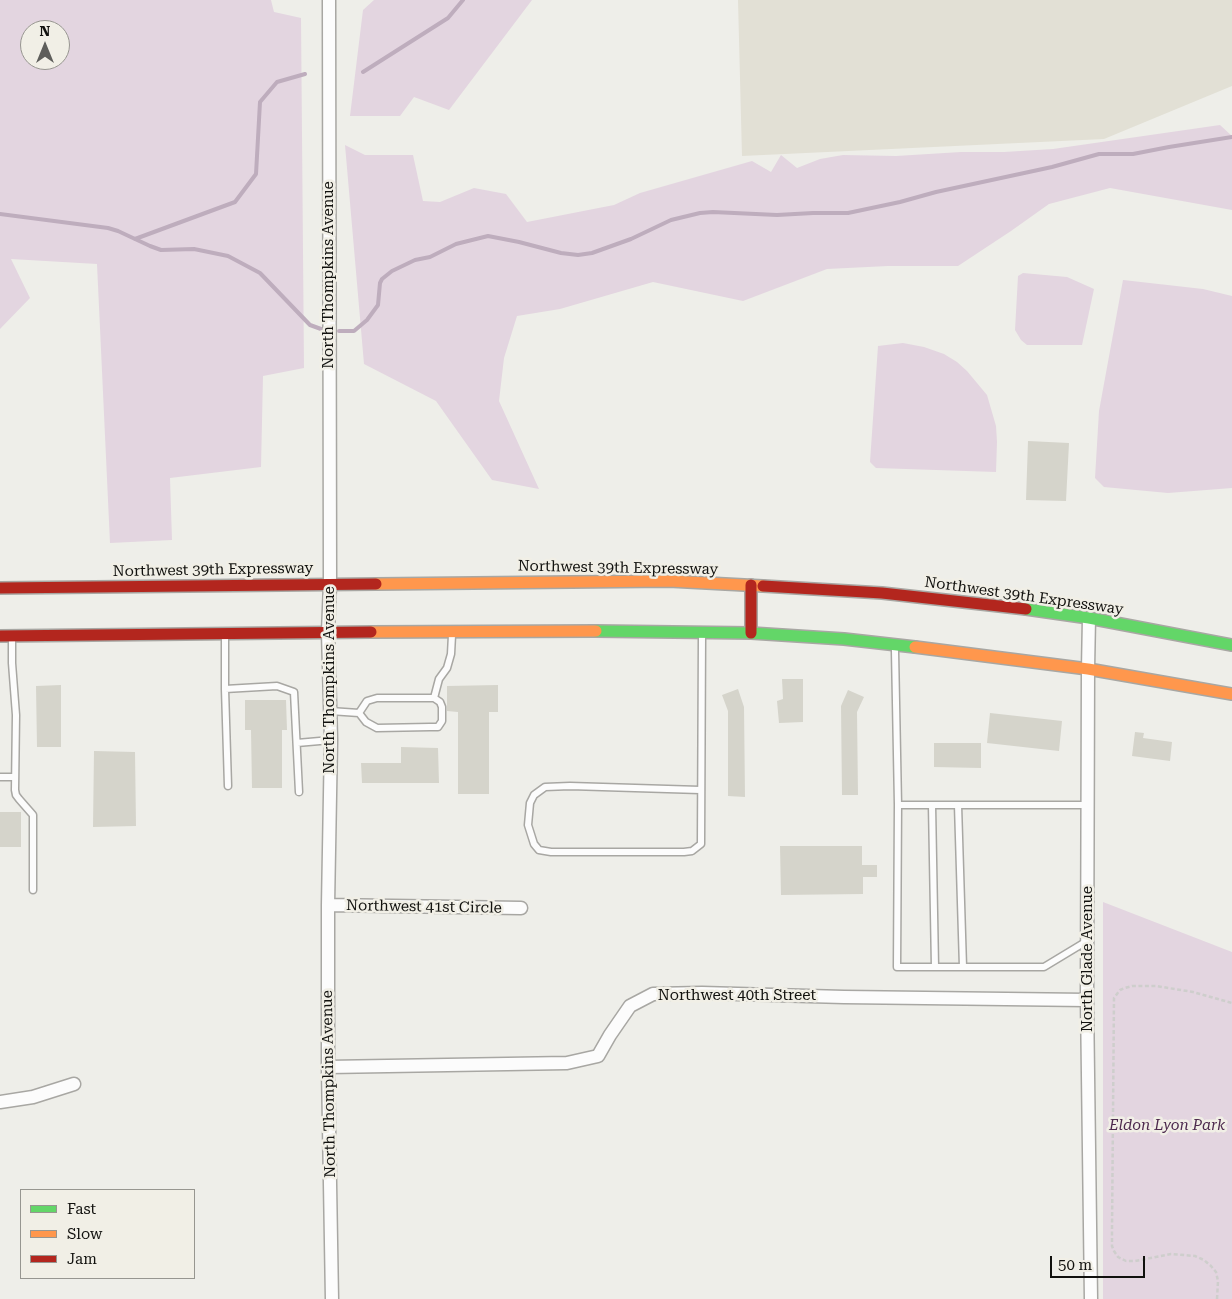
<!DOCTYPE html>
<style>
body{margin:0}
#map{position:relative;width:1232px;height:1299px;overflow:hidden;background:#eeeee9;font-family:"Roboto Serif",serif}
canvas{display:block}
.legend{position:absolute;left:20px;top:1189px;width:175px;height:90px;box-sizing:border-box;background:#f1efe6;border:1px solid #979690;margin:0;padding:6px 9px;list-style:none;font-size:15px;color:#11110e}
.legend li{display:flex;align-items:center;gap:10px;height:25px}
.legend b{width:25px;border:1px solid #979690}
.north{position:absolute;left:20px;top:20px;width:50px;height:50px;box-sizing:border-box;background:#f1efe6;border:1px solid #979690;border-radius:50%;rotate:0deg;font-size:14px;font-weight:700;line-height:20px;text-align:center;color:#11110e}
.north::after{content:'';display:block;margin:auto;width:18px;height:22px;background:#5e5e5b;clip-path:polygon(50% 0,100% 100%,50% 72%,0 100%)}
.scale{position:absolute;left:1050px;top:1256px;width:95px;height:22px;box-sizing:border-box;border:2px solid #11110e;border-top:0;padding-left:6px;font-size:15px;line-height:18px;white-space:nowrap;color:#11110e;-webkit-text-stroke:4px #f1efe6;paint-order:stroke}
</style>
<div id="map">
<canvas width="1232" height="1299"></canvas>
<ul class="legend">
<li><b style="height:6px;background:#63d668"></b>Fast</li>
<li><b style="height:6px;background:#ff974d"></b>Slow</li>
<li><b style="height:6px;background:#b3261e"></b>Jam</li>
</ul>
<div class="north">N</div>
<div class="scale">50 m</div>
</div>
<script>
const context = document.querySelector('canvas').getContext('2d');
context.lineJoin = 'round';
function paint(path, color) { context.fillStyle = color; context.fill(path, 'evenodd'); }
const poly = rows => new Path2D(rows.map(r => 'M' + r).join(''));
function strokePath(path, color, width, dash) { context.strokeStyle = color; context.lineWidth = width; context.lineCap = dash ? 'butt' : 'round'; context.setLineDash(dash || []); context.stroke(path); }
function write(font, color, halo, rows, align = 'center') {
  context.font = font + ' "Roboto Serif",serif'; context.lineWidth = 5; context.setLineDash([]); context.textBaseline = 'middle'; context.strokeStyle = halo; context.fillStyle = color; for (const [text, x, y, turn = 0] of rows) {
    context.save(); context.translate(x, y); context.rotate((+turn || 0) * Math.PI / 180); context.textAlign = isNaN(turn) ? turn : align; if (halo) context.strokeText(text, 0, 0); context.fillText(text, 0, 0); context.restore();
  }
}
const built = poly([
 [738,0,1232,0,1232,86,1104,139,742,156]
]);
const green = poly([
 [0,0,271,0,274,12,301,18,304,368,263,376,261,467,170,478,172,540,110,543,97,264,11,259,30,298,0,329],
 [30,30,60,30,60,60,30,60],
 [374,0,532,0,449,110,414,97,400,116,350,116,363,10],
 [1220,125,1232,136,1232,210,1110,188,1049,204,1011,231,958,266,888,266,827,269,743,301,653,282,560,309,517,316,504,358,499,401,539,489,492,480,436,401,364,364,345,145,365,155,413,155,423,201,440,202,474,188,506,194,527,222,614,205,640,193,752,161,771,172,781,155,797,168,820,159,843,155,896,156,961,152,1004,152,1053,149],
 [1023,273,1067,277,1094,289,1082,345,1027,345,1021,340,1015,330,1018,276],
 [1123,280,1203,289,1232,296,1232,488,1168,493,1104,487,1095,478,1099,411],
 [903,343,924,347,944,354,957,362,967,371,987,395,996,426,997,442,996,472,876,468,870,462,878,346],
 [1103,902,1232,952,1232,1299,1103,1299]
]);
const stream = poly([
 [363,72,448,18,463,0],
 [0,214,108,228,118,231,150,246,161,250,194,249,228,256,260,273,310,325,321,329],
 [135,239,235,202,256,174,260,102,277,82,305,74],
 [339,331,354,331,367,320,378,305,380,283,382,279,392,271,415,260,430,257,456,244,488,236,519,242,561,253,578,255,592,253,631,239,671,220,700,213,713,212,777,215,813,213,848,213,900,202,936,192,1052,167,1099,154,1133,154,1169,147,1232,137]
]);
const building = poly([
 [1028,441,1069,443,1066,501,1026,500],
 [782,679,803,679,803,722,779,723,777,701,783,699],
 [61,685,61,747,37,747,36,686],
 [498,685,498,712,489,712,489,794,458,794,458,712,447,711,447,686],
 [738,689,744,707,745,797,728,796,728,711,722,695],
 [848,690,864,697,857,712,858,795,842,795,841,706],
 [245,700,286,700,287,730,282,730,282,788,252,788,251,730,245,730],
 [990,713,1062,721,1059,751,987,743],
 [1135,732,1144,733,1143,738,1172,742,1170,761,1132,756],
 [934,743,981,743,981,768,934,767],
 [401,747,438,748,439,783,362,783,361,763,401,763],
 [94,751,135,752,136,826,93,827],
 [0,812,21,812,21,847,0,847],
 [780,846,862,846,862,865,877,865,877,877,863,877,863,894,781,895]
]);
const path = poly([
 [1217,1299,1218,1281,1216,1272,1211,1266,1204,1260,1195,1256,1171,1254,1135,1261,1126,1261,1118,1257,1114,1251,1112,1246,1112,1231,1114,998,1120,990,1125,988,1132,986,1156,986,1193,992,1232,1003]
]);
const lane = poly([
 [225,637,225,689,228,786],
 [12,640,12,663,16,715,15,790,16,795,19,799,33,815,33,890],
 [895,651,898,805],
 [225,689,277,686,294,692,299,792],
 [434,698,439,679,447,668,451,654,452,635],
 [330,711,359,713,366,722,377,728,430,727,438,727,442,721,442,707,440,702,434,698,377,698,367,701,359,713],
 [297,743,331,740],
 [0,777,15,777],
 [700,790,570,786,545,787,534,795,530,803,528,825,534,844,539,850,551,852,684,852,692,851,701,844,702,636],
 [932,805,935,967],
 [958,805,963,967],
 [1087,941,1044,967,897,967,898,805,1088,805]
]);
const street = poly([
 [329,0,330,584,328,632,331,740,328,905,328,1067,332,1299],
 [1089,618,1088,669,1087,1000,1091,1299],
 [328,905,521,908],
 [328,1067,567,1063,598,1056,610,1035,630,1006,653,994,702,993,844,997,1087,1000],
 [0,1102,33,1097,74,1084]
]);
const fast = poly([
 [1026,609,1089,618,1232,645],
 [596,631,751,633,844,639,915,647]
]);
const slow = poly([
 [376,584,669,581,763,586],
 [371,632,596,631],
 [915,647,1088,669,1232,694]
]);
const jam = poly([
 [751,585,751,633],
 [763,586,882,593,1026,609],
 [0,588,376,584],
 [0,636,371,632]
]);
const streetNames = [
 ["North Thompkins Avenue",329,275,-90],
 ["Northwest 39th Expressway",618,568,1],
 ["Northwest 39th Expressway",213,570,-1],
 ["Northwest 39th Expressway",1024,596,8],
 ["North Thompkins Avenue",330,680,-90],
 ["Northwest 41st Circle",424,907,1],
 ["North Glade Avenue",1088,959,-90],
 ["Northwest 40th Street",737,996],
 ["North Thompkins Avenue",329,1084,-91]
];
const parkNames = [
 ["Eldon Lyon Park",1167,1126]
];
paint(built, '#e2e0d5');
paint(green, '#e3d5e0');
strokePath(stream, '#beadbd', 4);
paint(building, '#d5d4cb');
strokePath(lane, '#a8a7a3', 9);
strokePath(street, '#a8a7a3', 15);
strokePath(fast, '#a8a7a3', 14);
strokePath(slow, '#a8a7a3', 14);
strokePath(jam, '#a8a7a3', 14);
strokePath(path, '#cececc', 2.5, [4, 2.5]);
strokePath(lane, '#fcfcfc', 6);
strokePath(street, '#fcfcfc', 12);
strokePath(fast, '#63d668', 11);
strokePath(slow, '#ff974d', 11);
strokePath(jam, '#b3261e', 11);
write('15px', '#11110e', '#f1efe6', streetNames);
write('italic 15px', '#4d2a4e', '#f1efe6', parkNames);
</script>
